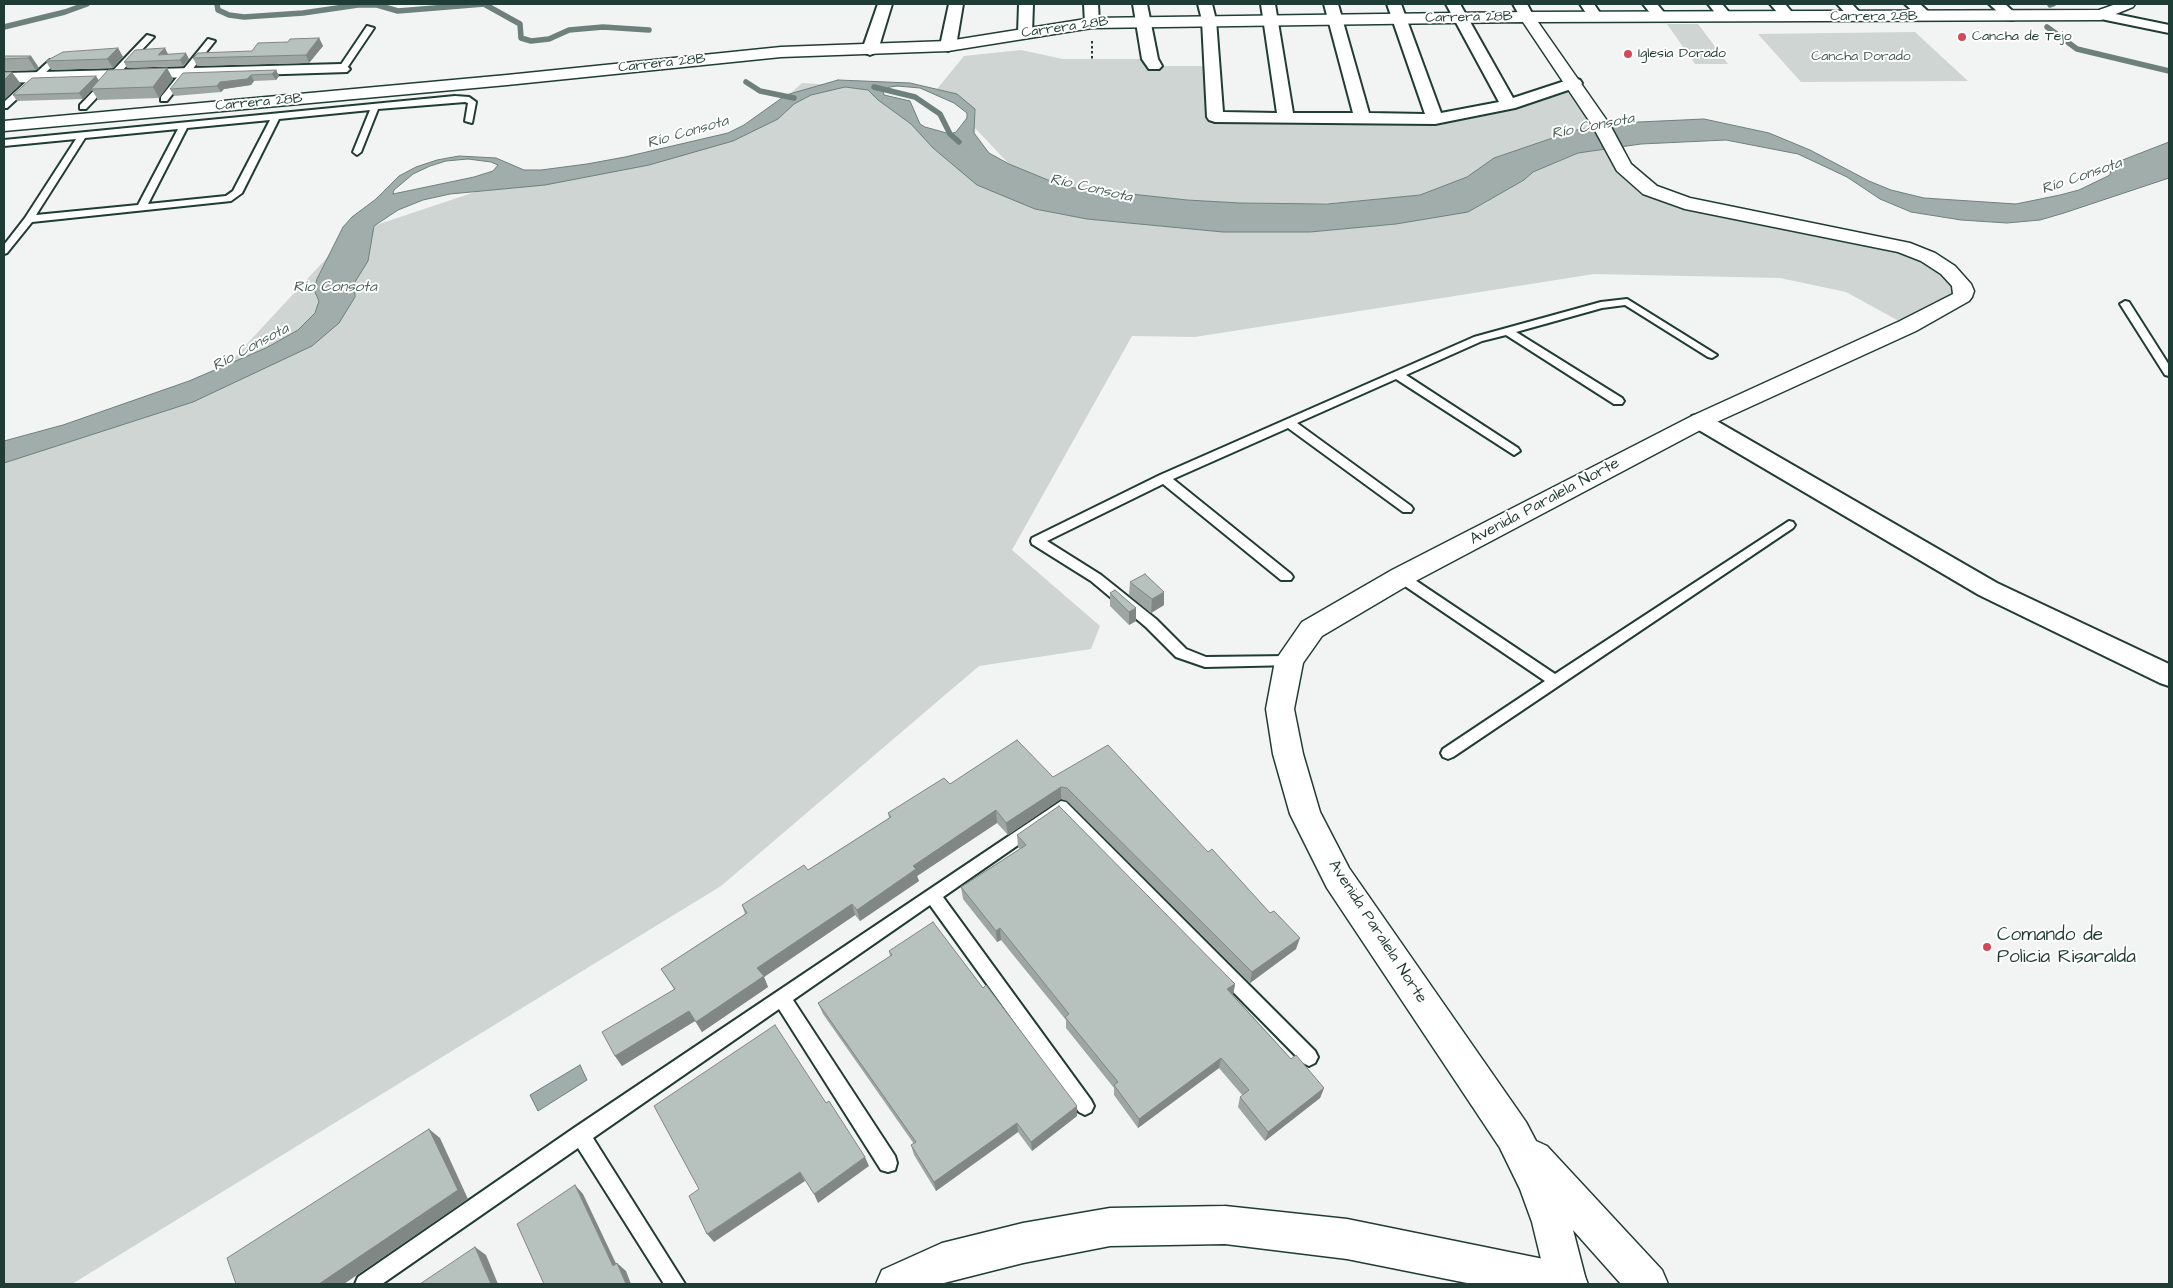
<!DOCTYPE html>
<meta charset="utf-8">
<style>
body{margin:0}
#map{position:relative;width:2173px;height:1288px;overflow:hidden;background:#f2f3f3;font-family:"Architects Daughter",sans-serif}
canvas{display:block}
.frame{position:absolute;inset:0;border:5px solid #1f3d34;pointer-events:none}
</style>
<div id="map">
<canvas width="2173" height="1288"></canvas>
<div class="frame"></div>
</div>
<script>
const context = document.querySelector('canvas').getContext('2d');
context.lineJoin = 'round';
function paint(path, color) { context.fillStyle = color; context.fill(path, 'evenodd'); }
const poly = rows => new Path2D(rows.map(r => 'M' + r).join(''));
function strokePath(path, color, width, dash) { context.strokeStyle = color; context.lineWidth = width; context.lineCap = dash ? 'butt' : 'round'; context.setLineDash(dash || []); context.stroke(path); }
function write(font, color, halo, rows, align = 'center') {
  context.font = font + ' "Architects Daughter",sans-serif'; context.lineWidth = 4; context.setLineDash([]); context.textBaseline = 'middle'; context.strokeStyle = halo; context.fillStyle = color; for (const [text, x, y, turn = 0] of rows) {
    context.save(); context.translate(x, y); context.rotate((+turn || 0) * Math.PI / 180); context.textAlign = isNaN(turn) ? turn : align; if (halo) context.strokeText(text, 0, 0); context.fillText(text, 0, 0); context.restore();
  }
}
const green = poly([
 [1667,24,1698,24,1728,64,1695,64],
 [1915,32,1968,81,1801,82,1758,34],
 [1021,50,1063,59,1150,59,1154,66,1212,66,1215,117,1435,119,1574,83,1601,125,1576,130,1494,158,1467,177,1420,195,1332,203,1240,203,1187,200,1065,187,1009,164,974,127,975,109,937,89,964,56],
 [802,83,869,87,1035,209,1087,219,1223,232,1310,232,1396,224,1468,212,1524,180,1533,172,1578,153,1613,148,1650,190,1927,257,1964,291,1908,326,1846,292,1780,278,1594,274,1195,337,1132,336,1012,550,1100,626,1091,649,979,666,721,886,72,1284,4,1284,4,455,80,438,193,402,349,234,526,175,745,135]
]);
const water = poly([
 [838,80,910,83,957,94,975,109,974,133,989,153,1009,164,1065,187,1187,200,1240,203,1327,204,1420,195,1467,177,1494,158,1576,130,1617,123,1704,119,1769,133,1810,150,1869,181,1891,190,1924,198,2016,204,2060,195,2079,190,2110,175,2111,168,2120,161,2169,142,2169,178,2064,213,2040,220,2007,223,1961,220,1911,212,1880,199,1847,177,1798,154,1726,140,1641,144,1578,153,1533,172,1524,180,1468,212,1396,224,1310,232,1223,232,1087,219,1035,209,977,185,933,148,911,124,878,100,868,90,845,87,811,95,794,104,778,119,733,141,649,165,545,185,450,194,423,200,398,210,374,226,368,261,355,282,355,297,339,323,312,346,193,402,4,463,4,441,63,425,189,381,266,348,298,330,315,313,319,301,314,290,317,279,343,227,352,217,376,199,399,176,416,167,437,160,459,156,496,158,524,170,541,170,587,164,625,157,728,133,744,125,786,95,838,80],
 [897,86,920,88,954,103,967,113,967,118,956,132,950,134,925,127,920,124,910,101,884,95,883,91,890,87,897,86],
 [468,159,491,162,498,165,493,171,474,177,393,194,394,190,413,174,430,166,446,161,468,159],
 [580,1065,587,1080,538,1111,530,1095,580,1065]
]);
const stream = poly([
 [217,4,218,10,229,15,244,17,303,13,358,5,377,5,398,11,484,4,520,24,521,38,531,41,549,39,569,30,603,27,649,30],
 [2050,5,2053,4],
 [4,27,65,12,87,4],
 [2047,27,2077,49,2169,71],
 [746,82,760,91,794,98],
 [874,87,915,97,940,114,950,134,959,142]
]);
const path = poly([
 [1092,41,1092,61]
]);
const lane = poly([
 [367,26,374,28,345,71,339,71,338,69,367,26],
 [147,35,154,37,86,109,80,109,80,105,147,35],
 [208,39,215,41,167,101,161,101,161,97,208,39],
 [50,60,57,62,7,108,4,108,4,102,50,60],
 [455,96,469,97,476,102,472,123,465,121,468,103,465,102,378,109,361,152,357,155,353,152,370,110,279,119,242,193,231,201,32,222,7,253,4,254,4,245,25,218,76,139,4,146,4,140,455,96],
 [270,120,233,191,226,196,148,204,187,128,270,120],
 [178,129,138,205,36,215,85,138,178,129],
 [1627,299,1717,355,1712,358,1708,357,1625,305,1602,308,1516,332,1622,398,1624,401,1622,404,1614,404,1506,335,1482,341,1406,375,1518,448,1520,451,1514,455,1396,379,1297,423,1411,506,1413,509,1411,512,1403,512,1288,428,1173,479,1291,574,1293,577,1291,580,1281,580,1163,484,1047,541,1101,575,1156,619,1186,649,1206,657,1289,656,1294,657,1296,661,1294,665,1205,667,1176,657,1146,627,1091,581,1032,544,1031,541,1032,538,1160,475,1474,337,1601,302,1627,299],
 [2125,301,2129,302,2169,365,2169,376,2165,375,2120,304,2125,301],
 [1789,521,1793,522,1795,525,1793,528,1453,757,1448,759,1443,757,1441,753,1443,749,1545,681,1396,580,1394,577,1396,574,1406,574,1555,674,1789,521],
 [1061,801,1066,802,1315,1051,1318,1057,1315,1063,1309,1066,1303,1063,1060,816,943,897,1091,1100,1094,1106,1091,1112,1085,1115,1079,1112,930,905,793,1000,895,1156,897,1163,895,1170,888,1172,881,1170,779,1009,593,1138,685,1284,664,1284,578,1148,382,1284,355,1284,358,1277,574,1128,1061,801]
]);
const street = poly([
 [878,4,892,4,878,50,875,53,870,55,865,53,862,50,878,4],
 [949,4,963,4,956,46,953,49,948,51,943,49,940,46,949,4],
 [1019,4,1033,4,1032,34,1030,37,1020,37,1018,34,1019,4],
 [1084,4,1098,4,1099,23,1097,26,1087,26,1085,23,1084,4],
 [1133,4,1147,4,1158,59,1162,66,1159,69,1149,69,1142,59,1133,4],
 [1198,4,1212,4,1216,20,1223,112,1277,113,1261,4,1275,4,1293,113,1353,113,1324,4,1338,4,1369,113,1425,114,1387,4,1401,4,1441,113,1499,102,1446,4,1460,4,1513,98,1574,78,1580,80,1582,83,1580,86,1515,108,1435,124,1215,122,1209,120,1207,117,1202,20,1198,4],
 [1513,4,1527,4,1534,17,1532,20,1522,20,1513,4],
 [1580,4,1594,4,1602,16,1600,19,1595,20,1590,19,1580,4],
 [1643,4,1657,4,1667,16,1665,19,1660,20,1655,19,1643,4],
 [1708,4,1722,4,1733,17,1731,20,1721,20,1708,4],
 [1770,4,1785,4,1796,17,1794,20,1784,20,1770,4],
 [1837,4,1852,4,1864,17,1862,20,1852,20,1837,4],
 [1905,4,1920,4,1934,17,1932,20,1922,20,1905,4],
 [1989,4,2005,4,2018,16,2016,19,2011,20,2006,19,1989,4],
 [2101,11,2169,25,2169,33,2096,18,2094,15,2096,12,2101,11],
 [342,64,347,66,350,69,347,72,4,83,4,73,342,64],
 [1700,414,1708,416,1997,583,2169,664,2169,686,2160,683,1979,595,1692,426,1689,421,1692,416,1700,414]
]);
const secondary = poly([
 [2116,4,2135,4,2133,7,2101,20,1538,22,1610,125,1631,164,1657,186,1690,198,1910,243,1935,253,1955,266,1971,284,1974,291,1972,297,1969,301,1916,331,1708,426,1410,584,1322,636,1303,663,1294,709,1303,754,1320,812,1349,868,1526,1122,1536,1141,1547,1146,1662,1270,1668,1284,1621,1284,1573,1230,1587,1284,1547,1284,1532,1222,1520,1189,1500,1148,1327,888,1290,814,1273,754,1266,709,1275,661,1302,622,1392,570,1692,416,1900,321,1953,294,1952,286,1941,274,1921,261,1898,252,1685,209,1643,194,1617,171,1592,125,1523,22,1092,28,948,51,781,57,507,85,4,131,4,121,507,75,781,47,948,41,1092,18,1527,12,2099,10,2116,4]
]);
const primary = poly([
 [1225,1206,1347,1219,1568,1264,1582,1270,1588,1284,1472,1284,1347,1259,1225,1244,1110,1246,1023,1263,940,1284,876,1284,882,1270,942,1243,1023,1223,1110,1208,1225,1206]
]);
const wall = poly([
 [319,38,323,46,309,63,197,66,193,58,252,51,288,42],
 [118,48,123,57,113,68,51,70,46,61],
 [168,54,189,59,183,66,127,68,124,62],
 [4,56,31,56,39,68,36,70,4,71],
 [167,68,173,79,159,98,98,100,92,90,83,99,17,101,13,95],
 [276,70,279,76,276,80,254,81,251,85,224,89,221,92,174,96,170,89],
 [1130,582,1164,605,1151,613,1129,595],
 [1110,593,1136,608,1136,621,1129,625,1110,606],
 [1053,777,1296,949,1250,983,1067,801,1061,799,1008,835,997,823,917,876,919,881,860,921,855,915,764,977,768,987,702,1032,695,1021,622,1066,615,1056,674,989,661,969,745,914,742,905,808,870,889,818,888,813,950,784],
 [1017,835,1235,984,1233,995,1291,1059,1324,1088,1320,1098,1265,1141,1238,1107,1240,1097,1243,1096,1219,1068,1138,1128,1114,1095,1114,1088,1066,1028,1066,1020,1001,940,997,942,963,899,961,887,1020,849,1018,847],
 [889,951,1077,1116,1032,1151,1018,1132,936,1191,914,1155,911,1145,914,1144,823,1014,818,1003,890,956]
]);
const shadedWall = poly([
 [319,38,323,46,309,63,306,55],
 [118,48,123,57,113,68,107,59],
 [165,48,168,54,158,55],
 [186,53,189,59,183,66,180,60],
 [31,56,39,68,36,70,28,58],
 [167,68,173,79,159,98,153,87],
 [276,70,279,76,276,80,272,74],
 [12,72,21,84,4,100,4,80],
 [251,75,254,81,251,85,224,89,221,92,217,86,220,82],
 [96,76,100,82,91,89,92,90,83,99,79,93],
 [1164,592,1164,605,1151,613,1152,599],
 [1136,608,1136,621,1129,625,1129,612],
 [1061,787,1061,799,1008,835,1006,823],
 [996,810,997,823,917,876,919,881,860,921,857,910,913,866],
 [852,904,855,915,764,977,768,987,702,1032,696,1022,757,968],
 [1000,928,1001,940,997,942,996,931],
 [1300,938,1296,949,1250,983,1252,972],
 [1235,984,1233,995,1225,1000,1227,989],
 [689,1011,695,1021,622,1066,615,1056],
 [1221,1058,1219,1068,1138,1128,1139,1119],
 [1324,1088,1320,1098,1265,1141,1268,1132],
 [1077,1106,1077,1116,1032,1151,1031,1142],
 [1017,1123,1018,1132,936,1191,934,1182],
 [429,1129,440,1138,468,1199,344,1284,319,1284],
 [865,1157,869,1166,818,1203,814,1194],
 [800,1172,805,1181,714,1242,707,1234],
 [575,1185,583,1194,621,1274,613,1266],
 [475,1247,486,1255,498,1284,491,1284],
 [617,1263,626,1271,631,1284,626,1284]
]);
const building = poly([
 [319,38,306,55,193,58,198,53,252,51,258,43,288,42,290,39,319,38],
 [118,48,107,59,46,61,63,52,118,48],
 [165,48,158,55,186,53,180,60,124,62,135,50,165,48],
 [4,56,31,56,28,58,4,59,4,56],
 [167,68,153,87,91,89,108,70,167,68],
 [276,70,272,74,251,75,247,79,220,82,217,86,170,89,183,73,276,70],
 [4,72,12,72,4,80,4,72],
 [96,76,79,93,13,95,32,78,96,76],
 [1145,574,1164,592,1152,599,1130,582,1145,574],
 [1115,590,1136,608,1129,612,1110,593,1115,590],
 [1017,740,1053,777,1108,745,1208,852,1212,849,1270,913,1274,911,1300,938,1252,972,1067,788,1061,787,1006,823,996,810,913,866,916,869,857,910,852,904,757,968,764,976,696,1022,689,1011,615,1056,602,1032,675,989,661,969,747,913,742,905,804,865,808,870,891,817,888,813,944,778,950,784,1017,740],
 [1059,806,1235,984,1227,989,1291,1059,1296,1055,1324,1088,1268,1132,1240,1097,1249,1090,1221,1058,1139,1119,1114,1085,1118,1082,1065,1017,1069,1014,1000,928,996,931,961,887,1026,845,1017,835,1059,806],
 [933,922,983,988,986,985,1077,1106,1031,1142,1017,1123,934,1182,911,1145,916,1142,818,1003,892,955,889,951,933,922],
 [775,1025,826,1103,829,1101,865,1157,814,1194,800,1172,707,1234,689,1196,699,1189,654,1106,775,1025],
 [429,1129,458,1190,319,1284,236,1284,227,1258,429,1129],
 [575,1185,613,1266,617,1263,626,1284,544,1284,517,1224,575,1185],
 [475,1247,491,1284,420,1284,475,1247]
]);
const markers = [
 [1962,37,5,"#d1495b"],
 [1628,54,5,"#d1495b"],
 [1987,947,5,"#d1495b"]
];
const farStreetnames = [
 ["Carrera 28B",1874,17],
 ["Carrera 28B",1469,18,-1],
 ["Carrera 28B",1065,28,-8],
 ["Carrera 28B",662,64,-6],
 ["Carrera 28B",259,103,-5]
];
const farPoinames = [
 ["Cancha de Tejo",1972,37],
 ["Iglesia Dorado",1638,54]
];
const farParknames = [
 ["Cancha Dorado",1861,57]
];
const farWaternames = [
 ["Río Consota",1593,127,-11],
 ["Río Consota",688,133,-16],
 ["Río Consota",2082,177,-19],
 ["Río Consota",1091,189,13],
 ["Rio Consota",335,288],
 ["Río Consota",251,348,-28]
];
const streetNames = [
 ["Avenida Paralela Norte",1545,502,-28],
 ["Avenida Paralela Norte",1377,932,57]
];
const nearPoinames = [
 ["Comando de",1997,936],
 ["Policia Risaralda",1997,958]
];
paint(green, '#ced5d3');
paint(water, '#a1adaa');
strokePath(water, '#6d807b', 1);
strokePath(stream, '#6d807b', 5.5);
strokePath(lane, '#1f3d34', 4);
strokePath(street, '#1f3d34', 4);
strokePath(secondary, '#1f3d34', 3);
strokePath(primary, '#1f3d34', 3);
strokePath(path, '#1f3d34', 2, [2.5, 2.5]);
paint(lane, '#fff');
paint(street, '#fff');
paint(secondary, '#fff');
paint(primary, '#fff');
paint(wall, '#9da6a3');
paint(shadedWall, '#808784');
paint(building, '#b7c1bd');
strokePath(building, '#808784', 1);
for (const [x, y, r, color] of markers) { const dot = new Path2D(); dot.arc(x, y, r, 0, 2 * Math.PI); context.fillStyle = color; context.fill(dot); strokePath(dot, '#fff', 2); }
write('14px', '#1f3d34', '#fff', farStreetnames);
write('14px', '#1f3d34', '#fff', farPoinames, 'left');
write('14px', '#425b54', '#fff', farParknames);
write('italic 15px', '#465f57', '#fff', farWaternames);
write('16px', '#1f3d34', '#fff', streetNames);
write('19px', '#1f3d34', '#fff', nearPoinames, 'left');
</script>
